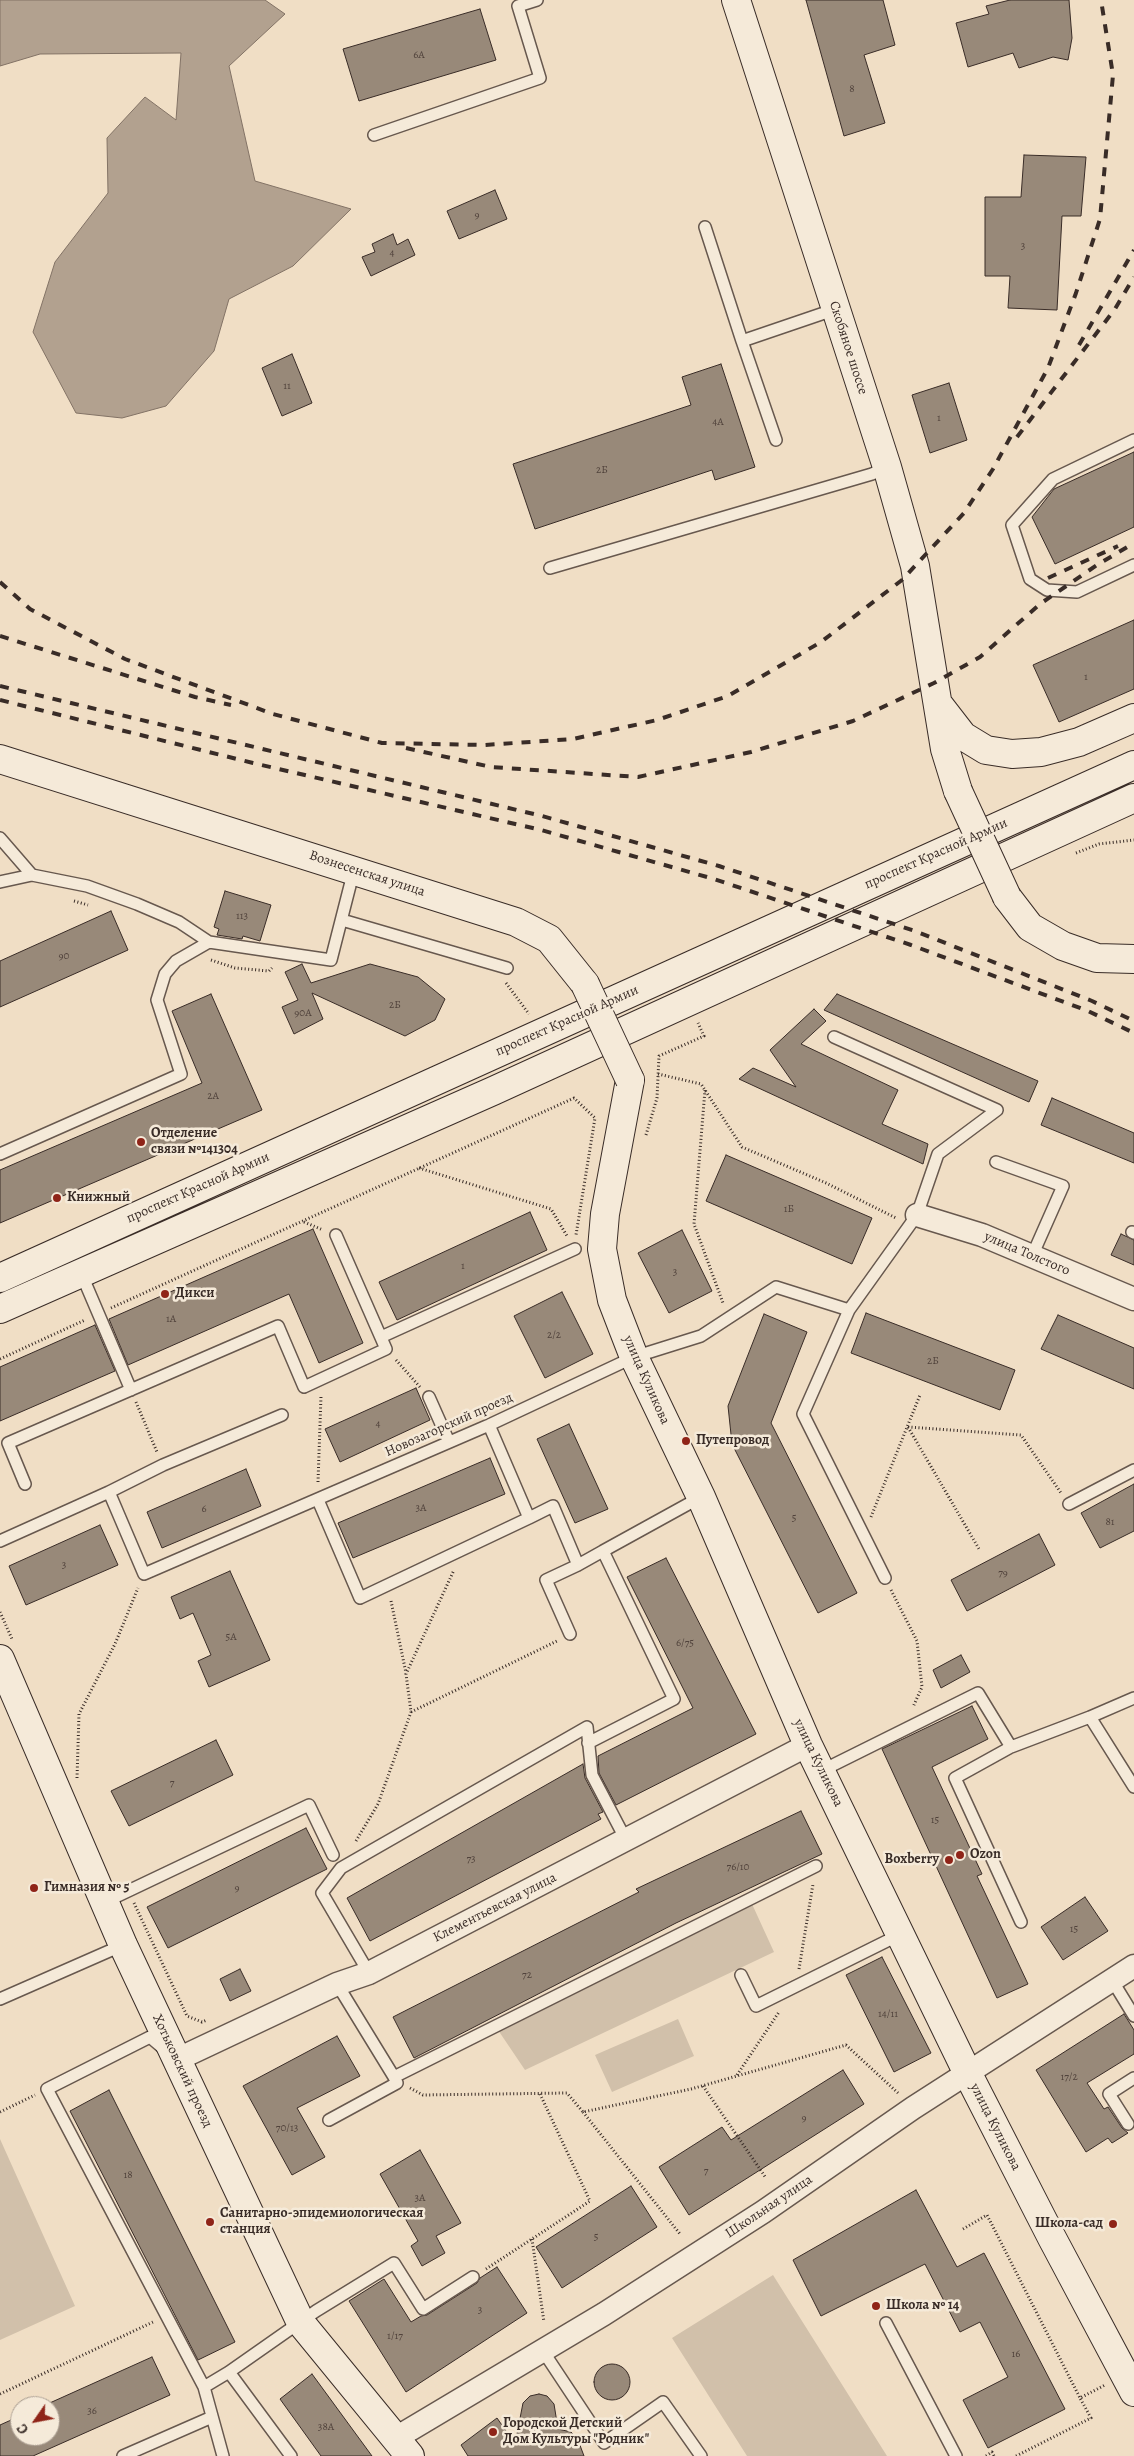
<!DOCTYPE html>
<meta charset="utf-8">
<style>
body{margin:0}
#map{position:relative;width:1134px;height:2456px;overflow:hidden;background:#f0dec5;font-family:Alegreya,serif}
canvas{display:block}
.north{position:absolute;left:10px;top:2396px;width:50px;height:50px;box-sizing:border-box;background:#f5ead9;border:1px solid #aa9e92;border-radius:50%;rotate:237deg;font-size:14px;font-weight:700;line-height:20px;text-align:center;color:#392c27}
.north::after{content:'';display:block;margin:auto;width:18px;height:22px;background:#8f2418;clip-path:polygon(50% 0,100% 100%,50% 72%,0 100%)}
</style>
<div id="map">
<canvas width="1134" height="2456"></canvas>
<div class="north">С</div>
</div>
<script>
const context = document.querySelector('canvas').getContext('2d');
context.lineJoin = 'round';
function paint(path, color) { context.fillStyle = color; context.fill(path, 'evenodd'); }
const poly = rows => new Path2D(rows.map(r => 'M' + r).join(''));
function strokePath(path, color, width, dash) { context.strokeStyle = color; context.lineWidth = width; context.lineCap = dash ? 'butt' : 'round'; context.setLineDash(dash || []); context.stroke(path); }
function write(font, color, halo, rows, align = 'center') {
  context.font = font + ' Alegreya,serif'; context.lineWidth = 5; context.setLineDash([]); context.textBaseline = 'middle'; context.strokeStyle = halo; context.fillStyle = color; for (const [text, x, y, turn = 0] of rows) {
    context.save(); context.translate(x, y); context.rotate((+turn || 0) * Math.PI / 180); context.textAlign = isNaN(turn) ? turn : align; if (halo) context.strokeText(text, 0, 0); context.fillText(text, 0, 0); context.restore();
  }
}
const green = poly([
 [752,1904,774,1952,525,2070,498,2030],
 [678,2019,694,2056,612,2092,595,2055],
 [0,2139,75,2306,0,2340],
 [773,2275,887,2456,747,2456,672,2338]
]);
const water = poly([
 [0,0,265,0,285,14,229,66,255,181,351,209,293,266,229,299,214,351,166,406,122,418,76,413,33,332,55,262,108,193,107,138,145,97,176,120,181,53,40,54,0,66,0,0]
]);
const building = poly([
 [806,0,883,0,895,45,864,55,885,123,844,136,806,0],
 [1010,0,1069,0,1072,38,1068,60,1053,57,1019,68,1013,53,968,67,956,23,989,14,986,6,1010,0],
 [480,9,496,60,359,101,343,49,480,9],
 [1024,155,1086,157,1081,216,1062,216,1057,310,1008,308,1010,276,985,276,985,197,1021,197,1024,155],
 [495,190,507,219,459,239,447,211,495,190],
 [393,234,397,245,408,239,415,255,371,276,362,257,375,252,372,244,393,234],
 [292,354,312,403,282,416,262,368,292,354],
 [721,364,755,467,715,480,712,470,535,529,513,464,691,405,682,377,721,364],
 [949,383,967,440,930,453,912,395,949,383],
 [1134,452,1134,527,1055,564,1032,517,1054,489,1134,452],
 [1134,620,1134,689,1059,722,1033,665,1134,620],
 [225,891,271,905,260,941,243,936,242,939,217,935,219,929,214,927,225,891],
 [111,911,128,950,0,1007,0,961,111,911],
 [302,964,311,983,370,964,418,977,445,999,435,1020,405,1036,312,993,323,1019,294,1034,282,1007,298,1000,285,972,302,964],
 [211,994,262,1110,0,1223,0,1170,202,1083,172,1011,211,994],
 [837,994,1038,1081,1029,1102,824,1010,837,994],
 [814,1009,826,1021,801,1044,898,1090,882,1124,928,1144,923,1164,739,1079,753,1068,796,1087,770,1050,814,1009],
 [1052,1098,1134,1133,1134,1163,1041,1125,1052,1098],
 [726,1155,872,1218,852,1264,706,1201,726,1155],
 [530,1212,547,1250,397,1320,379,1282,530,1212],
 [313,1229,363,1343,319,1363,289,1294,128,1365,109,1319,313,1229],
 [682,1230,712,1291,669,1313,638,1253,682,1230],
 [1121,1234,1134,1240,1134,1265,1111,1255,1121,1234],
 [562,1292,593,1354,545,1378,514,1316,562,1292],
 [866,1313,1015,1370,1000,1410,851,1353,866,1313],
 [764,1314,807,1332,771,1423,857,1593,818,1613,732,1444,728,1406,764,1314],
 [1058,1315,1134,1348,1134,1389,1041,1349,1058,1315],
 [95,1325,115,1371,0,1421,0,1367,95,1325],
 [416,1388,430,1420,340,1462,325,1429,416,1388],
 [569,1424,608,1509,575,1523,537,1439,569,1424],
 [490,1458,505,1494,353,1558,338,1523,490,1458],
 [246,1469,261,1506,162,1548,147,1512,246,1469],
 [1134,1484,1134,1531,1100,1548,1081,1513,1134,1484],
 [100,1525,118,1565,26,1605,9,1566,100,1525],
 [1039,1534,1055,1565,967,1611,951,1580,1039,1534],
 [666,1558,756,1734,616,1805,599,1773,598,1756,693,1708,627,1577,666,1558],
 [230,1571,270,1660,209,1687,198,1661,211,1655,193,1613,180,1619,171,1597,230,1571],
 [961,1655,970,1672,941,1688,933,1670,961,1655],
 [972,1706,988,1739,932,1767,982,1874,977,1876,1028,1984,997,1998,882,1749,972,1706],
 [216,1740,233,1775,129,1826,111,1791,216,1740],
 [583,1764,585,1778,603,1812,598,1814,601,1819,370,1941,347,1898,583,1764],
 [801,1811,822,1854,676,1923,414,2058,393,2017,639,1892,636,1889,801,1811],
 [306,1828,327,1869,168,1948,147,1907,306,1828],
 [1085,1897,1108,1931,1063,1960,1041,1927,1085,1897],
 [882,1957,931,2053,894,2072,846,1975,882,1957],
 [240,1969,251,1991,230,2001,220,1979,240,1969],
 [1124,2014,1134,2030,1134,2054,1087,2083,1104,2109,1108,2107,1122,2128,1128,2133,1112,2143,1108,2138,1086,2152,1036,2070,1124,2014],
 [337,2036,360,2076,297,2108,325,2157,292,2175,243,2086,337,2036],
 [843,2070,864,2104,689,2215,659,2167,722,2127,731,2140,843,2070],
 [109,2090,235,2342,198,2360,70,2111,109,2090],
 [420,2150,461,2223,436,2236,445,2253,422,2266,411,2246,418,2241,380,2174,420,2150],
 [631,2186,657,2227,562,2288,536,2247,631,2186],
 [916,2190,957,2267,984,2253,1065,2409,988,2448,963,2400,1008,2377,980,2322,960,2332,925,2264,821,2316,793,2260,916,2190],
 [497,2267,527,2313,406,2392,349,2301,384,2279,411,2322,421,2316,427,2315,477,2283,480,2278,497,2267],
 [152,2357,170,2395,33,2456,0,2456,0,2425,20,2416,20,2436,50,2436,50,2406,43,2406,152,2357],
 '594 2382a18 18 0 1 1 36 0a18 18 0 1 1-36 0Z',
 [312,2374,372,2456,321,2456,280,2399,312,2374],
 [539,2394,547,2396,554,2404,558,2429,571,2432,578,2440,584,2456,468,2456,461,2445,497,2418,515,2444,523,2403,530,2396,539,2394]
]);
const path = poly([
 [1076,853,1099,844,1134,840],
 [74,901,88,905],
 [211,960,235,968,269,971,272,968],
 [506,983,529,1014],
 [658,1074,701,1084,742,1147,826,1183,896,1218],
 [705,1090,694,1224,723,1303],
 [646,1135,657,1098,659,1056,704,1036,698,1023],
 [419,1168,551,1209,567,1236],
 [304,1222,323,1230],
 [111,1308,574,1098,595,1118,576,1235],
 [0,1359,85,1320],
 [396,1360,420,1387],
 [136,1402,157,1452],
 [908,1427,1021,1435,1061,1493],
 [908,1427,979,1549],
 [318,1482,321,1396],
 [871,1517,920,1395],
 [891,1590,917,1641,922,1687,913,1707],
 [391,1601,406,1673],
 [0,1612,12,1639],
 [411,1712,557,1641],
 [77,1778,79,1714,115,1644,138,1588],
 [356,1841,378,1804,411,1712,406,1674,454,1570],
 [134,1903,187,2016,202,2022,207,2020],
 [799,1969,813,1884],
 [737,2075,779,2012],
 [703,2086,766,2178],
 [410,2088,423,2095,567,2093,583,2112,691,2089,846,2045,898,2093],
 [0,2112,35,2095],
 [583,2112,680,2234],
 [963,2229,987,2215,1080,2398],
 [532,2239,544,2322],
 [486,2269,590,2201,540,2094],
 [0,2394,153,2322],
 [986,2456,992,2452,994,2456],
 [1016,2456,1091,2418,1080,2398,1105,2385]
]);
const service = poly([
 [374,135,540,78,518,6,537,0],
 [705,227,742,341],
 [776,440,742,341,836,309],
 [1134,440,1053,479,1012,525,1030,579,1047,590,1077,592,1134,565],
 [550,568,872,474,887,467],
 [0,838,32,875,0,882],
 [32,875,87,886,137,904,179,922,209,942],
 [342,920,507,968],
 [0,1154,181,1074,157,1000,165,974,176,961,209,942,331,960,354,870],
 [996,1162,1063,1186,1032,1256],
 [1132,1232,1134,1233],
 [81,1273,131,1390],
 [849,1310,803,1414,885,1578],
 [381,1337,575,1249],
 [429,1397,449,1442],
 [25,1484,8,1443,278,1326,304,1387,386,1349,336,1235],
 [109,1492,163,1465,282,1415],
 [318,1500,360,1598,529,1518,489,1425],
 [1069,1504,1134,1470],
 [529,1518,553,1506,578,1565,603,1551],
 [0,1541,109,1492,144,1574,489,1425,634,1357,701,1336,776,1287,849,1310,917,1215,938,1154,997,1110,834,1037],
 [570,1634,546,1580,578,1565],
 [1090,1717,1134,1698],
 [588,1743,674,1699,603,1551,701,1497],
 [1011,1747,1090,1717,1134,1787],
 [821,1771,978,1693,1011,1747,955,1778,1021,1922],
 [105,1902,309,1805,333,1855],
 [369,1973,322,1893,341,1868,587,1727,592,1775,626,1840],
 [741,1975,756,2006,901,1934],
 [1112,1980,1134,2016],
 [337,1984,394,2077,816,1866],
 [0,1999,123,1945],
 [164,2049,150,2037,47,2089,204,2387],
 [329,2120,397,2083,394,2077],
 [1128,2124,1109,2094,1134,2078],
 [886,2323,956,2456],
 [543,2351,604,2443,663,2402,701,2456],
 [229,2372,291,2456],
 [123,2456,212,2417],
 [223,2456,204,2387,229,2372,316,2311,394,2263,423,2309,473,2277]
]);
const minor = poly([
 [917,1215,982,1235,1134,1299],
 [176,2060,337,1984,369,1973,808,1745],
 [396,2438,604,2314,763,2212,913,2108,1134,1966]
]);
const secondary = poly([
 [736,0,887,467,915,566,945,749,958,791],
 [939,705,963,736,986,750,1012,754,1041,752,1079,742,1134,718],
 [0,759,516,922,549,939,585,984],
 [1007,897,1030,927,1063,946,1097,958,1134,959],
 [630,1080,605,1214,602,1249,612,1300,622,1326,634,1357,701,1497,808,1745,968,2074,1052,2238,1134,2392],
 [0,1278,1134,765],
 [0,1309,493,1091,1134,798],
 [0,1659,123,1945,301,2323,410,2456]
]);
const rail = poly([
 [1079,345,1134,250],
 [1017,437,1115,309,1134,277],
 [1048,578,1118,546],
 [0,582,30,609,125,659,273,714,382,743,485,745,573,739,657,720,728,696,821,642,902,580,964,513,993,469,1048,368,1076,293,1100,219,1113,75,1101,0],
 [0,636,195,697,231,705],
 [0,686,542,816,719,866,915,931,1092,1001,1134,1021],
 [0,700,253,763,541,830,714,879,911,945,1088,1011,1134,1033],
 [406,748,491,767,638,777,751,752,853,721,934,683,980,657,1040,604,1097,565,1134,543]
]);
const secondaryBridge = poly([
 [958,791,1007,897],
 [585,984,630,1080]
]);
const markers = [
 [141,1142,5,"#8f2418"],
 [57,1198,5,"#8f2418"],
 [165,1294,5,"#8f2418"],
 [686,1441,5,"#8f2418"],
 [960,1855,5,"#8f2418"],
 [949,1860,5,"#8f2418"],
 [34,1888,5,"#8f2418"],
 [210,2222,5,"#8f2418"],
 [1113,2224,5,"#8f2418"],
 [876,2306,5,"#8f2418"],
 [493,2432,5,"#8f2418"]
];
const numberNames = [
 ["6А",419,55],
 ["8",852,89],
 ["9",477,215],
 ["3",1023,246],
 ["4",392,253],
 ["11",287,386],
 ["1",939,418],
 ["4А",718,422],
 ["2Б",602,470],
 ["1",1086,677],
 ["113",242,916],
 ["90",64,956],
 ["2Б",395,1005],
 ["90А",303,1013],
 ["2А",213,1096],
 ["1Б",789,1209],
 ["1",463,1266],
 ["3",675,1272],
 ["1А",171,1319],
 ["2/2",554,1335],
 ["2Б",933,1361],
 ["4",378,1424],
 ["3А",421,1508],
 ["6",204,1509],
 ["5",794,1518],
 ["81",1110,1522],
 ["3",64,1565],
 ["79",1003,1573],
 ["5А",231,1637],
 ["6/75",685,1643],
 ["7",172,1783],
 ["15",935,1820],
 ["73",471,1859],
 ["76/10",738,1867],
 ["9",237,1888],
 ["15",1074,1929],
 ["72",527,1975],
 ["14/11",888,2014],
 ["17/2",1069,2077],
 ["9",804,2118],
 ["70/13",287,2128],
 ["7",706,2171],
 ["18",128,2175],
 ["3А",420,2198],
 ["5",596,2237],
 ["3",480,2310],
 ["1/17",395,2336],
 ["16",1016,2354],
 ["36",92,2411],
 ["38А",326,2427]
];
const streetNames = [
 ["Скобяное шоссе",848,348,72],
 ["проспект Красной Армии",936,854,-24],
 ["Вознесенская улица",367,874,18],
 ["проспект Красной Армии",567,1021,-24],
 ["проспект Красной Армии",198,1188,-24],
 ["улица Толстого",1027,1254,23],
 ["улица Куликова",646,1380,66],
 ["Новозагорский проезд",449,1425,-24],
 ["улица Куликова",818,1763,64],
 ["Клементьевская улица",495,1908,-27],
 ["Хотьковский проезд",182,2071,65],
 ["улица Куликова",995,2127,63],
 ["Школьная улица",769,2207,-34]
];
const poiNames = [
 ["Отделение",151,1134],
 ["связи №141304",151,1150],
 ["Книжный",67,1198],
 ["Дикси",175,1294],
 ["Путепровод",696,1441],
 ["Ozon",970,1855],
 ["Boxberry",939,1860,"right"],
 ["Гимназия № 5",44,1888],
 ["Санитарно-эпидемиологическая",220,2214],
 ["станция",220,2230],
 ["Школа-сад",1103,2224,"right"],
 ["Школа № 14",886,2306],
 ["Городской Детский",503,2424],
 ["Дом Культуры \"Родник\"",503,2440]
];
paint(green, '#d1c0aa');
paint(water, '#b2a18f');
strokePath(water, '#827265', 1);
paint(building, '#988979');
strokePath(building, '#392c27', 1);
strokePath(service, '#67584e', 14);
strokePath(minor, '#67584e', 25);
strokePath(secondary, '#392c27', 30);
strokePath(path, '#392c27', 3, [1, 2.5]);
strokePath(service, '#f5ead9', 11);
strokePath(minor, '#f5ead9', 22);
strokePath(secondary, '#f5ead9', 28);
strokePath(rail, '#392c27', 4, [9, 9]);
strokePath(secondaryBridge, '#392c27', 30, []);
strokePath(secondaryBridge, '#f5ead9', 28);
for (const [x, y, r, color] of markers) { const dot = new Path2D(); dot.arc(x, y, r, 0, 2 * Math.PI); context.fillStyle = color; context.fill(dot); strokePath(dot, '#f5ead9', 2); }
write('11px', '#51433c', null, numberNames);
write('14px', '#392c27', '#f5ead9', streetNames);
write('bold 14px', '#392c27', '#f5ead9', poiNames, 'left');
</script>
